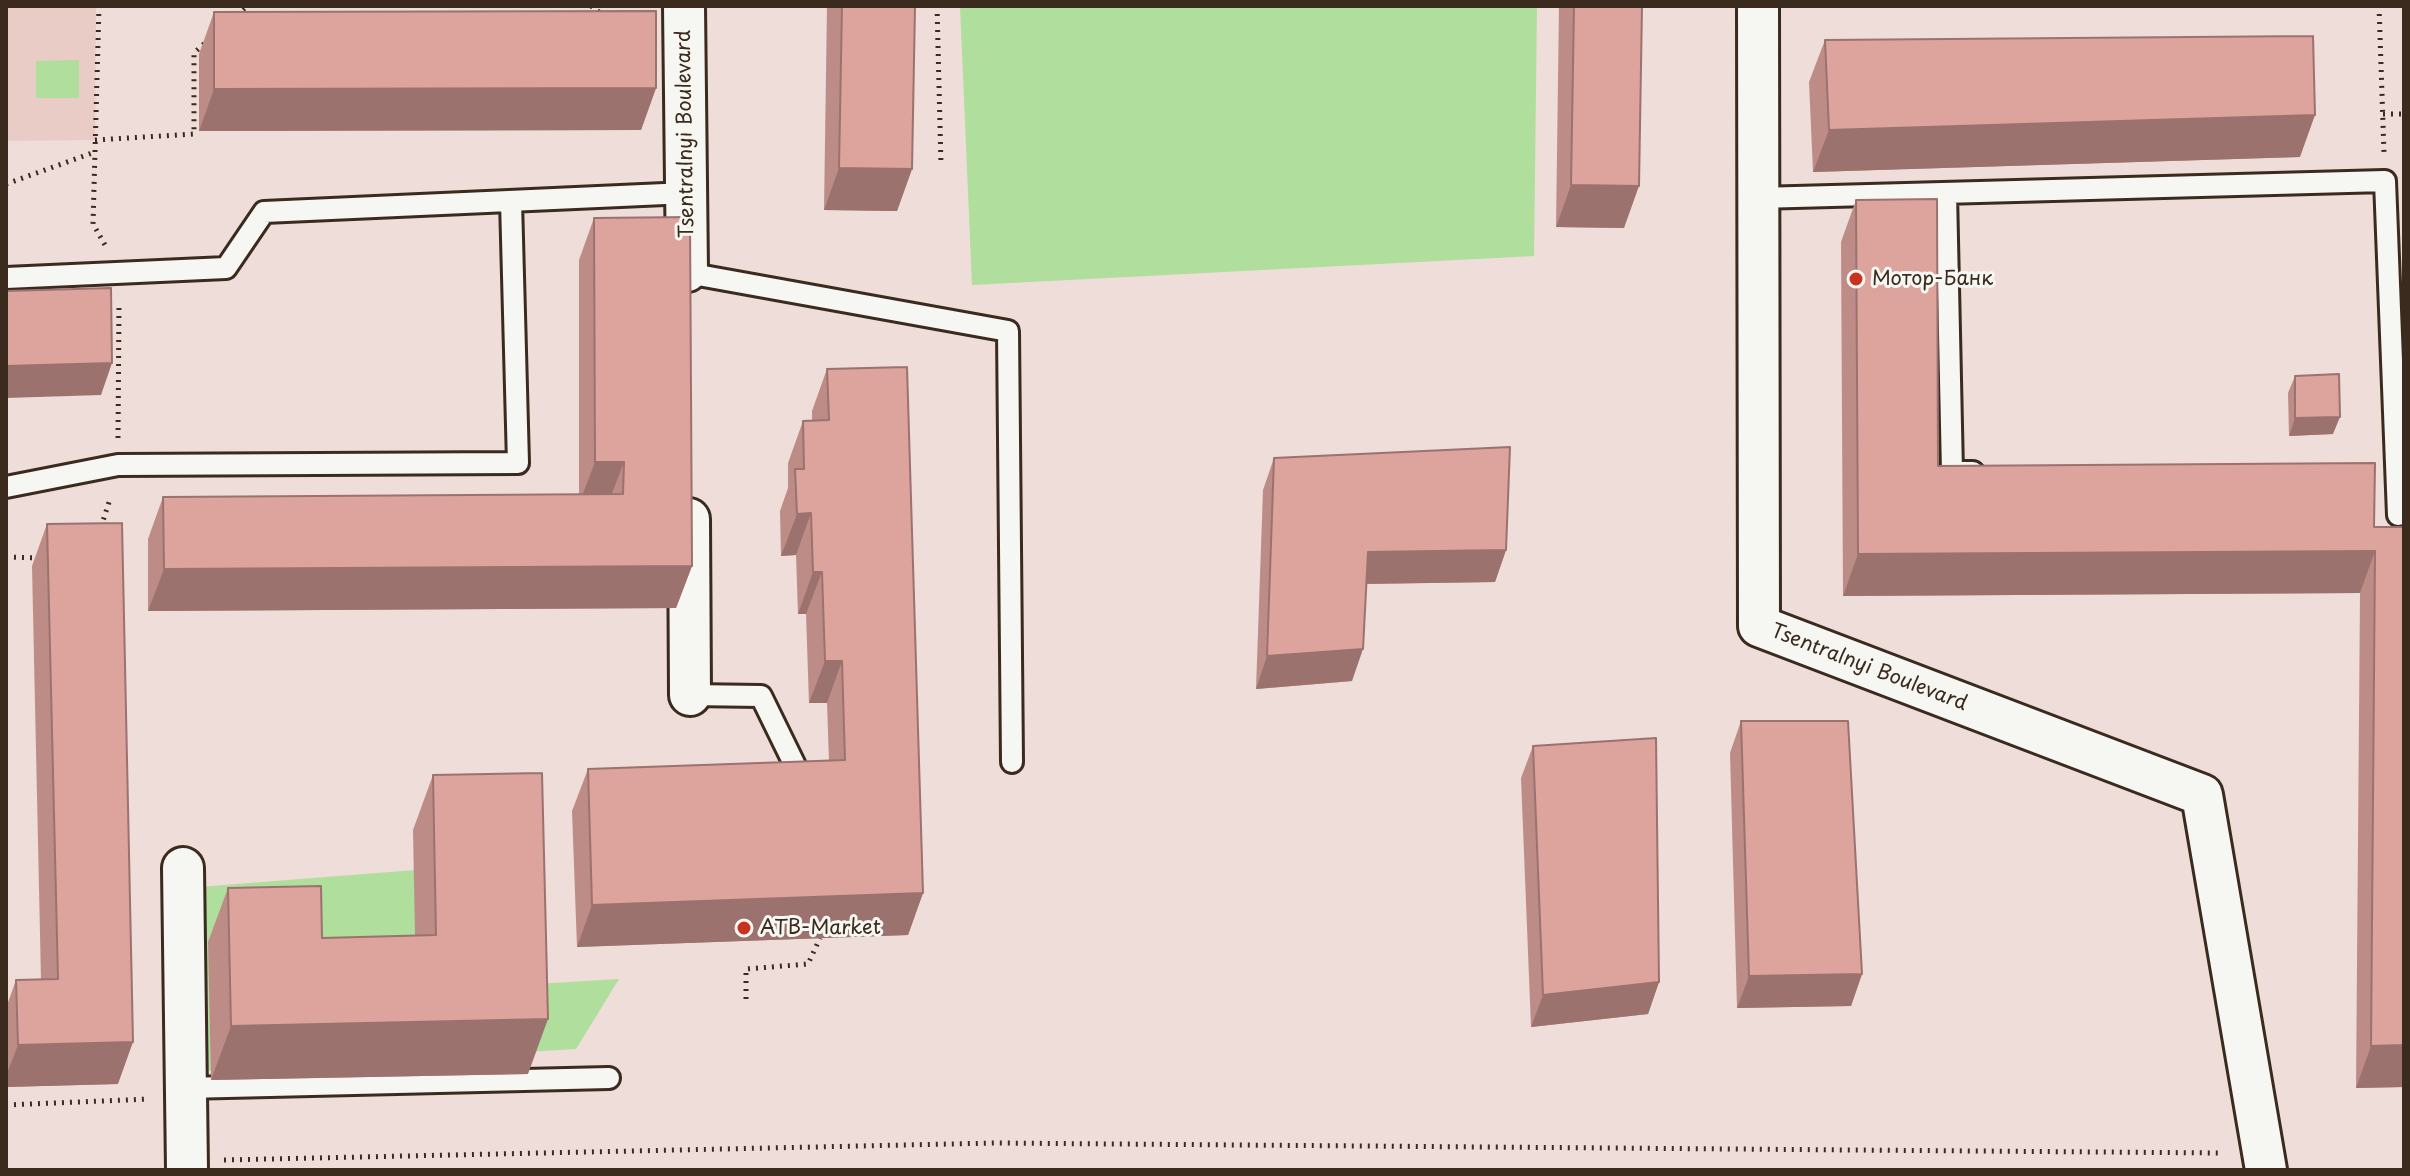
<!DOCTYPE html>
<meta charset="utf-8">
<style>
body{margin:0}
#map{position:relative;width:2410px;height:1176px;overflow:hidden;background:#eeddd8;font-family:"Playpen Sans",sans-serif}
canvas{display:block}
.frame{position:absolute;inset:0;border:8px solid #3b2a1e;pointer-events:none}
</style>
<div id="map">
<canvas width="2410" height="1176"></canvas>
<div class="frame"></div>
</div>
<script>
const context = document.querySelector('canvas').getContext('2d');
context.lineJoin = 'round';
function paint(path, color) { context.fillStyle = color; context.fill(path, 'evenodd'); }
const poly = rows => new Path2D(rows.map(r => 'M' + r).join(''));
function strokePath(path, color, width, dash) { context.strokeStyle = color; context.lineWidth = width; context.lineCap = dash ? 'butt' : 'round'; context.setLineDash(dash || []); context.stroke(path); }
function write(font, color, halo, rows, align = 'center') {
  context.font = font + ' "Playpen Sans",sans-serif'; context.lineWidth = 6; context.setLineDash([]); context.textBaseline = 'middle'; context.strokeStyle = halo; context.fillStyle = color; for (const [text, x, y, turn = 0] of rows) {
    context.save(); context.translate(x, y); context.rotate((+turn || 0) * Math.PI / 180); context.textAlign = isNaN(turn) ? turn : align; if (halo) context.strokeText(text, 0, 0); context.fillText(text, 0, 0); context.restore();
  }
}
const built = poly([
 [6,6,96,6,95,140,6,141]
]);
const green = poly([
 [960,6,1537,6,1534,256,972,285],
 [79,60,79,98,36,98,36,61],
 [428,869,436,990,619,979,576,1049,202,1071,199,887]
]);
const path = poly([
 [99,6,93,224,105,245],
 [591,6,603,15],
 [937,6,941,165],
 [2379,6,2384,153],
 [237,15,247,6],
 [2383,114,2404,114],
 [95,140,194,134,194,53,205,43],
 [6,184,95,152],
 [118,438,119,304],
 [101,527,110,499],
 [6,557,41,558],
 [746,999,746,969,808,964,820,938],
 [6,1105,149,1099],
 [224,1160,995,1143,2222,1153]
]);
const lane = poly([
 [1946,193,1952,472,1973,472],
 [1758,198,2385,181,2398,515,2404,514],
 [687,273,1008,331,1012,762],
 [6,278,226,268,264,212,687,193],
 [6,487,118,465,518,463,511,201],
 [690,695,761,696,805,786],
 [185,1088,609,1078]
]);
const street = poly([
 [684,6,687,271],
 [1758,6,1759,626,2202,795,2266,1170],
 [689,519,690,695],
 [183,868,187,1170]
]);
const wall = poly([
 [827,6,915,6,912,169,897,211,824,210],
 [1559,6,1642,6,1624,228,1556,227],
 [214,12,656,88,641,130,199,131,199,54],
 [1825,40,2300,157,1813,172,1809,82],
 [1856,200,1938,466,2374,527,2404,527,2404,1087,2356,1088,2360,593,1843,596,1841,242],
 [594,218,692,566,676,608,148,611,148,539,163,497,579,494,579,260],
 [827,369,923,893,908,935,577,947,572,811,588,769,829,761,827,703,809,703,806,614,798,614,796,555,781,556,780,511,788,488,788,463,803,421,812,420,812,411],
 [2295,376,2333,434,2289,436,2288,393],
 [1274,458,1506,550,1495,582,1366,584,1352,681,1256,689,1263,490],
 [47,524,118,1084,6,1087,6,1008,16,980,41,980,32,566],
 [1741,721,1862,974,1851,1006,1737,1008,1730,753],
 [1533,746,1659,982,1648,1014,1531,1027,1521,778],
 [433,775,528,1074,211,1080,208,942,228,888,322,938,415,935,413,830]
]);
const shadedWall = poly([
 [656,88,641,130,199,131,214,89],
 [2315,115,2300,157,1813,172,1829,130],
 [839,168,912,169,897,211,824,210],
 [1571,185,1639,186,1624,228,1556,227],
 [112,363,101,395,6,398,6,366],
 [2340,417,2333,434,2289,436,2295,418],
 [595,462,624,462,608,504,579,504],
 [811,513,796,555,781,556,797,514],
 [1506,550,1495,582,1356,584,1368,552],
 [2375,551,2360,593,1843,596,1858,554],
 [692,566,676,608,148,611,164,569],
 [813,572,822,572,806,614,798,614],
 [1363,649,1352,681,1256,689,1267,656],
 [825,661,842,661,827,703,809,703],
 [923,893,908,935,577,947,592,905],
 [1862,974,1851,1006,1737,1008,1749,976],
 [1659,982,1648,1014,1531,1027,1543,995],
 [548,1019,528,1074,211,1080,231,1026],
 [133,1042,118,1084,6,1087,6,1076,18,1045],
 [2404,1045,2404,1087,2356,1088,2371,1046]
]);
const building = poly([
 [842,6,915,6,912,169,839,168,842,6],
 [1574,6,1642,6,1639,186,1571,185,1574,6],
 [656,11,656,88,214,89,214,12,656,11],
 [2313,36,2315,115,1829,130,1825,40,2313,36],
 [1937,199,1938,466,2375,463,2374,527,2404,527,2404,1045,2371,1046,2375,551,1858,554,1856,200,1937,199],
 [690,217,692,566,164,569,163,497,623,494,624,462,595,462,594,218,690,217],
 [111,288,112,363,6,366,6,291,111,288],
 [907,367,923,893,592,905,588,769,845,760,842,661,825,661,822,572,813,572,811,513,797,514,795,469,804,469,803,421,829,420,827,369,907,367],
 [2339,374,2340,417,2295,418,2295,376,2339,374],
 [1510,447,1506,550,1368,552,1363,649,1267,656,1274,458,1510,447],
 [122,523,133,1042,18,1045,16,980,58,979,47,524,122,523],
 [1741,721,1848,721,1862,974,1749,976,1741,721],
 [1656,738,1659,982,1543,995,1533,746,1656,738],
 [542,773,548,1019,231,1026,228,888,321,886,322,938,436,935,433,775,542,773]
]);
const markers = [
 [1856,279,8,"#c8321e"],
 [744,928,8,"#c8321e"]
];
const streetNames = [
 ["Tsentralnyi Boulevard",686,134,-91],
 ["Tsentralnyi Boulevard",1869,668,21]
];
const poiNames = [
 ["Мотор-Банк",1872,279],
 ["ATB-Market",760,928]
];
paint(built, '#e9ccc6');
paint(green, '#afde9d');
strokePath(lane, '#3b2a1e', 26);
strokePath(street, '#3b2a1e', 46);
strokePath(path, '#3b2a1e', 5, [2, 6]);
strokePath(lane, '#f6f6f2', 20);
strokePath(street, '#f6f6f2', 40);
paint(wall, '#be8c87');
paint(shadedWall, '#9b726e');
paint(building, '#dda39d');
strokePath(building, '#9b726e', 2);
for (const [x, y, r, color] of markers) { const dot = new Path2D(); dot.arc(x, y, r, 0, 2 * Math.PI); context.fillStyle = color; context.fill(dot); strokePath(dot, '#f6f6f2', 3); }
write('20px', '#3b2a1e', '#f6f6f2', streetNames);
write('20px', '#3b2a1e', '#f6f6f2', poiNames, 'left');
</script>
